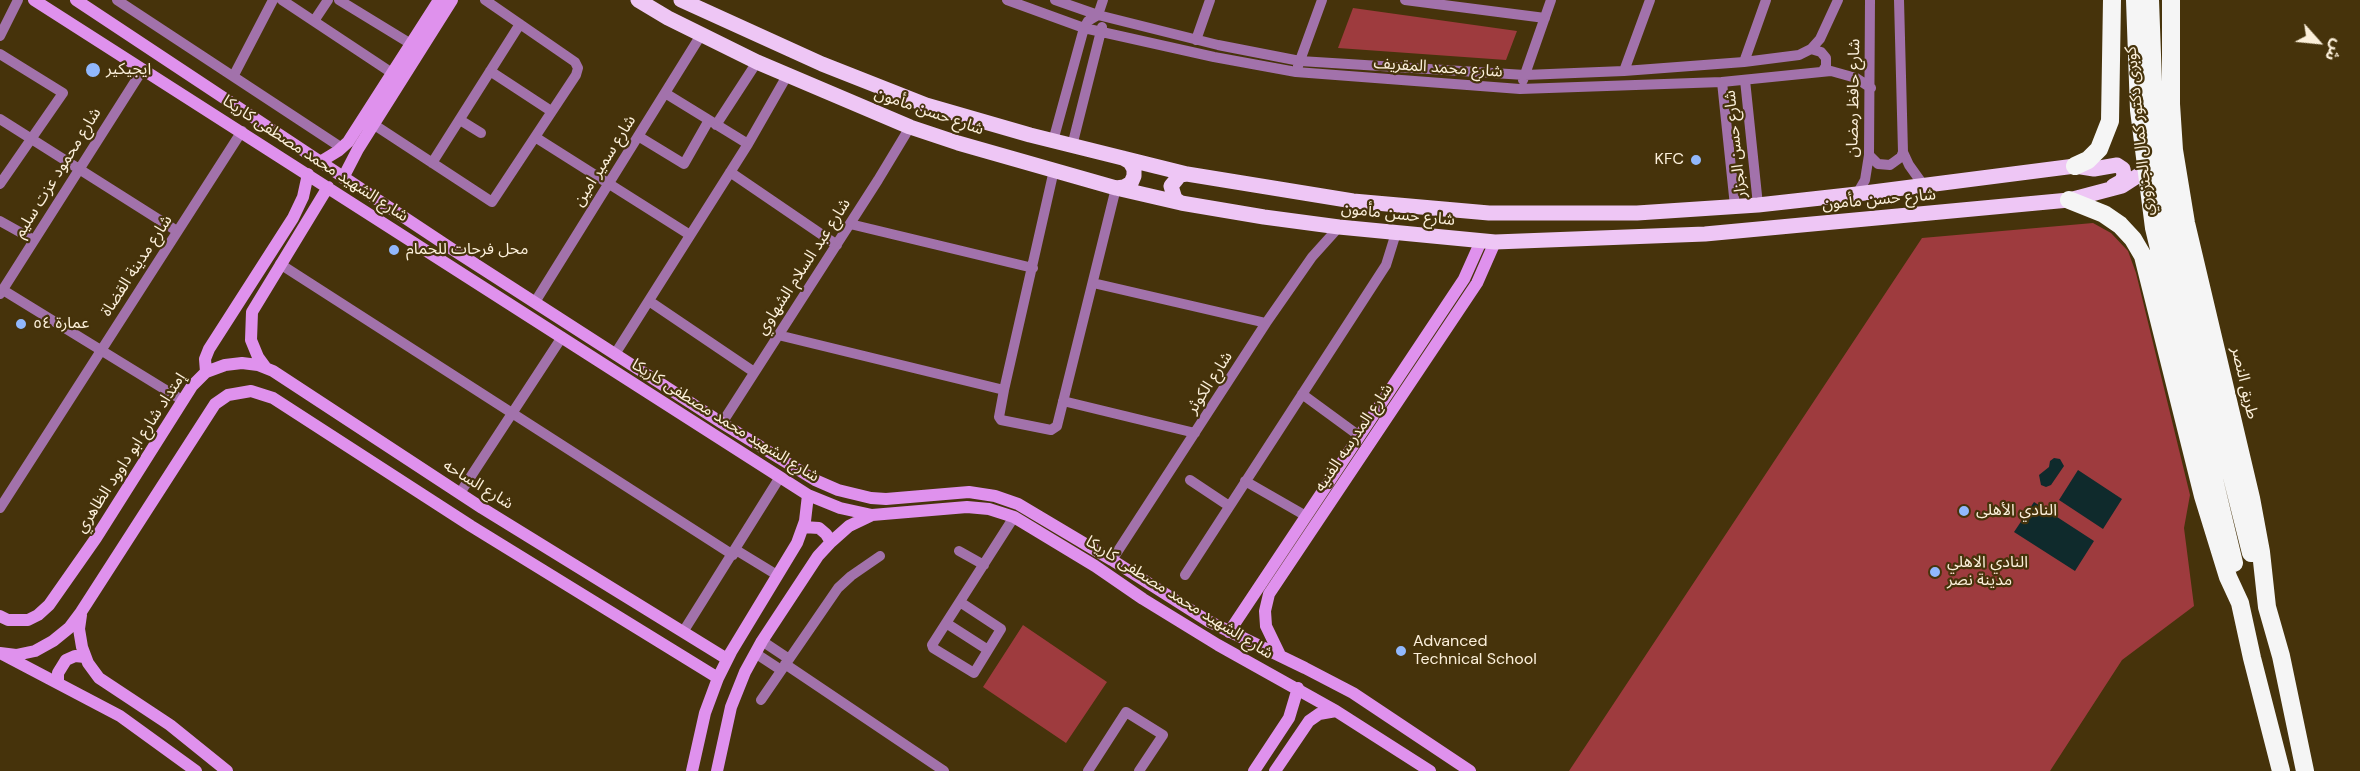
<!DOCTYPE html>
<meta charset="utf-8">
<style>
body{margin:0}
#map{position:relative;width:2360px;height:771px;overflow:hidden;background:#46330b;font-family:"DM Sans","Noto Sans Arabic",sans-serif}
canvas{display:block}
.north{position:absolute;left:2288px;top:12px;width:60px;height:60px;-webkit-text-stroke:4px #46330b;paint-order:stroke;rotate:117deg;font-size:16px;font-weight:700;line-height:24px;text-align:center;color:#fcf0db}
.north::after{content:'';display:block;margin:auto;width:21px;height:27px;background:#fcf0db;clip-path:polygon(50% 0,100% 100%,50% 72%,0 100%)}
</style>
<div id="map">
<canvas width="2360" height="771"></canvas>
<div class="north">ش</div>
</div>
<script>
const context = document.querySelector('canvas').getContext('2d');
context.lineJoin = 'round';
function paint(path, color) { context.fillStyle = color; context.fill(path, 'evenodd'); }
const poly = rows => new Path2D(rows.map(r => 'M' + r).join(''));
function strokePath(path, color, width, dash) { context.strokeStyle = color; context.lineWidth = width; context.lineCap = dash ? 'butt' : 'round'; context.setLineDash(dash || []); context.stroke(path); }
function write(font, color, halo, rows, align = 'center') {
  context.font = font + ' "DM Sans","Noto Sans Arabic",sans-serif'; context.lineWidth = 4.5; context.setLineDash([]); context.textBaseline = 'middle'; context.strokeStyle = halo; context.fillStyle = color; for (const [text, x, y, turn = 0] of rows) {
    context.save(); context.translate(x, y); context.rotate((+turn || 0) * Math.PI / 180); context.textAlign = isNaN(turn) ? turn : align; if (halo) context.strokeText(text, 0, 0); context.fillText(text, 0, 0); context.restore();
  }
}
const green = poly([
 [1353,8,1517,31,1506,60,1338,48],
 [2093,223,2111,233,2128,251,2136,273,2190,495,2184,528,2194,606,2122,660,2050,771,1569,771,1922,238],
 [1023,625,1107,682,1066,743,983,687]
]);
const water = poly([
 [2054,458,2060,459,2064,466,2051,485,2046,487,2041,485,2039,475,2049,467,2050,461],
 [2078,470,2122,499,2103,529,2059,500],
 [2034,502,2094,541,2075,571,2014,532]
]);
const street = poly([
 [117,0,342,148],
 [282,0,392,73],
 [339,0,411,44],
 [1007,0,1084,28,1214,57,1296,72,1520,89,1722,82,1831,71,1856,78,1871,88],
 [1055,0,1098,15,1218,45,1300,61,1525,75,1624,71,1744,62,1799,55,1811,49,1820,39,1838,0],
 [1405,0,1545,18],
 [1899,0,1903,152,1909,165,1924,186],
 [314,21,328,0],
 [0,36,18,0],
 [1196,40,1210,0],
 [1811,49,1821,52,1826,58,1826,66,1822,72],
 [0,54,63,93,0,184],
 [1744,62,1766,0],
 [1298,66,1322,0],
 [490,71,551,111],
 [1624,71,1650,0],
 [234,75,273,0],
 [1523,80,1551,0],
 [1745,80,1758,205],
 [1722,82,1735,206],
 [665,93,748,144],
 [0,119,177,231],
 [460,120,481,133],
 [373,124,492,202,576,75,578,68,575,62,485,0],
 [716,125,757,62],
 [638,136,684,164,709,120],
 [535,137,690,235],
 [1053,141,1084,28,1088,21,1098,15,1103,0],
 [1072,146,1102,27],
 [1869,155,1878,164,1890,165,1901,157,1903,152],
 [432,163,520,24],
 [1054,170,1004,390,999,417,1001,420,1051,430,1057,426,1116,188],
 [730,172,837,245],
 [1857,194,1865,180,1869,155,1870,0],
 [0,221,34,240],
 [850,224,1033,268],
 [280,264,733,555],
 [1093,283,1266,323],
 [3,290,182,400],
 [0,294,143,69],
 [649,301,754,372],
 [535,302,701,35],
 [778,335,1004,390],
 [615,354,748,144,788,74],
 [1302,394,1358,435],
 [1063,401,1195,433],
 [722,423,878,180,910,127],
 [1190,480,1229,506],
 [1245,481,1306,516],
 [460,493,562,337],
 [0,508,242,131],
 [736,550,777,575],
 [959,551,984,565],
 [1112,560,1266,323,1312,257,1339,227],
 [1185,575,1386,265,1396,233],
 [960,602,1001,629,974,673,933,648,932,645,1014,517],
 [946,623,988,650],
 [683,632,780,477],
 [762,641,789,659],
 [755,653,781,670],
 [785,664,944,771],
 [761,700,838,588,851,576,880,556],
 [1088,771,1126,712,1163,735,1139,771]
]);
const secondary = poly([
 [34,0,808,495,840,508,872,515,967,507,989,509,1014,517,1095,566,1143,599,1218,645,1336,711,1430,771],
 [76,0,458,253,722,423,815,480,838,490,871,498,886,499,969,492,995,496,1018,504,1112,560,1208,621,1305,668,1353,693,1470,771],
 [320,162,338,151,348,142,439,0],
 [343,178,358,149,452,0],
 [266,368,258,357,251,340,252,312,328,187],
 [206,372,205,359,209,349,293,218,303,197,308,174],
 [803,527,819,528,826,534,831,542],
 [81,615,79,629,82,647,88,663,99,678,170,725,227,771],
 [0,616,8,620,28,620,38,615,49,605,96,538,192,386,206,372,225,365,242,363,258,365,273,371,482,508,727,659],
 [1229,632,1464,279,1481,241],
 [0,653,16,655,35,651,53,641,69,628,81,612,215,404,228,395,251,391,273,398,471,526,718,678],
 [4,655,120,716,196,771],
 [1280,655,1266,626,1265,611,1269,594,1477,283,1495,242],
 [58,683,58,673,66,660,75,656,85,657],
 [692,771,705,713,718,678,731,652,797,543,805,521,808,495],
 [717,771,731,707,745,672,762,641,818,556,831,542,849,526,872,515],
 [1254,771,1289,718,1298,688],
 [1275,771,1309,721,1319,714,1336,711]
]);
const primary = poly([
 [638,0,668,18,757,62,910,127,958,143,1116,188,1181,203,1264,217,1339,227,1495,242,1705,234,2069,200,2122,186,2153,166],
 [681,0,822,64,926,105,1030,135,1187,174,1353,201,1489,213,1637,213,1758,205,1857,194,2075,166,2094,169,2117,165,2123,169,2124,175,2122,181,2113,186],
 [1116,188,1124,187,1131,183,1134,176,1134,169,1130,162,1123,158],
 [1181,203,1175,199,1171,186,1180,175,1187,174]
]);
const highway = poly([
 [2135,0,2139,110,2154,228,2234,563],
 [2150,0,2154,109,2169,225,2251,553],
 [2171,0,2171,104,2174,150,2186,223,2251,498,2261,552,2267,607,2281,656,2305,771],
 [2075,166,2088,160,2099,149,2110,121,2112,0],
 [2069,200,2104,214,2120,225,2133,239,2143,256,2203,496,2228,577,2240,603,2252,658,2281,771]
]);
const markers = [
 [93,70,8,"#91b8fd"],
 [1696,160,6,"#91b8fd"],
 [394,250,6,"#91b8fd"],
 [21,324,6,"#91b8fd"],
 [1964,511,6,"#91b8fd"],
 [1935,572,6,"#91b8fd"],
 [1401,651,6,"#91b8fd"]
];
const streetNames = [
 ["شارع محمد المقريف",1438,68,4],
 ["شارع حافظ رمضان",1854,98,-89],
 ["شارع حسن مأمون",929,112,19],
 ["كوبرى دكتور كمال الجنزوري",2140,131,-96],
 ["شارع حسن الجزار",1736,144,-96],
 ["شارع الشهيد محمد مصطفى كاريكا",315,159,33],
 ["شارع سمير امين",605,161,-58],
 ["شارع محمود عزت سليم",58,173,-58],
 ["شارع حسن مأمون",1879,200,-5],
 ["شارع حسن مأمون",1398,215,6],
 ["شارع مدينة القضاة",137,266,-57],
 ["شارع عبد السلام الشهاوي",804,267,-57],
 ["شارع الكوثر",1210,383,-57],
 ["طريق النصر",2244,383,77],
 ["شارع الشهيد محمد مصطفى كاريكا",725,421,32],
 ["شارع المدرسه الفنيه",1354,438,-56],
 ["إمتداد شارع ابو داوود الظاهري",131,453,-57],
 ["شارع الساحه",478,485,32],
 ["شارع الشهيد محمد مصطفى كاريكا",1179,598,32]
];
const poiNames = [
 ["ايجيكير",106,70],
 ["KFC",1684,160,"right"],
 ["محل فرحات للحمام",406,250],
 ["عمارة ٥٤",33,324],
 ["النادي الأهلى",1976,511],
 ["النادي الاهلي",1947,563],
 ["مدينة نصر",1947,581],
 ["Advanced",1413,642],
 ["Technical School",1413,660]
];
paint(green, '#9e3b3e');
paint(water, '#0f2a2c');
strokePath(street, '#a272ab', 10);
strokePath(secondary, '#df91ed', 12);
strokePath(primary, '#eec6f5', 15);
strokePath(highway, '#f5f5f5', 18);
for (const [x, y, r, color] of markers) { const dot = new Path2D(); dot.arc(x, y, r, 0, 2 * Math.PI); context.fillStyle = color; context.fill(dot); strokePath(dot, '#46330b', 2); }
write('16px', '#fcf0db', '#46330b', streetNames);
write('16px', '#fcf0db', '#46330b', poiNames, 'left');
</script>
